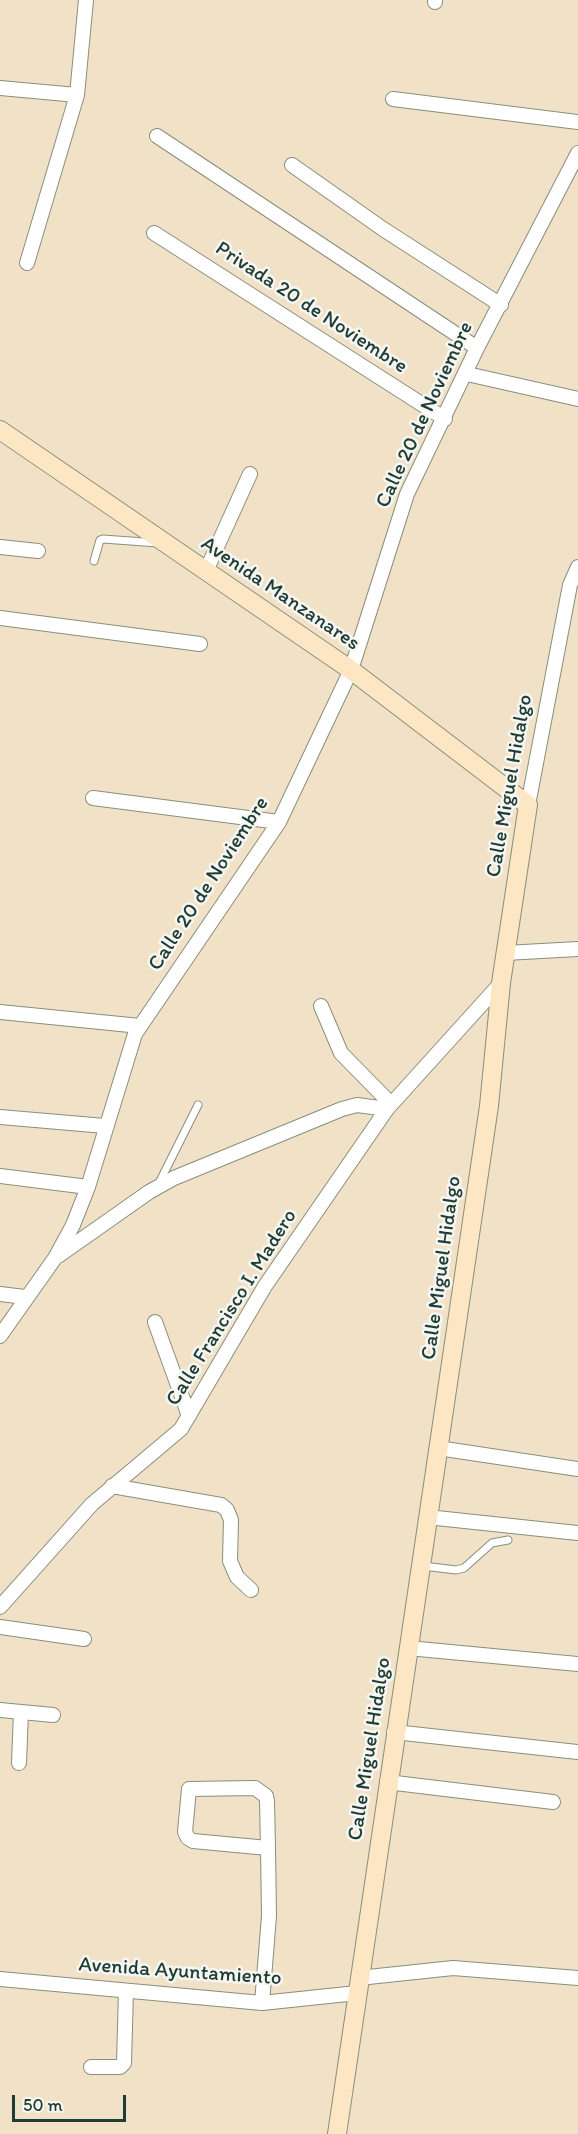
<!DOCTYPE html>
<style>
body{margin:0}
#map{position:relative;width:578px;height:2134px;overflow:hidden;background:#f1e1c6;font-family:Itim,sans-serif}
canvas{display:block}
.scale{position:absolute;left:12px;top:2095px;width:114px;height:27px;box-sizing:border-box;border:3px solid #1f3d34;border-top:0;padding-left:8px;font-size:18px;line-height:21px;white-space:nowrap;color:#1f3d34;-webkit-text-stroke:4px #f6f6f2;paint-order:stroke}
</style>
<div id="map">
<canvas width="578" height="2134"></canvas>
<div class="scale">50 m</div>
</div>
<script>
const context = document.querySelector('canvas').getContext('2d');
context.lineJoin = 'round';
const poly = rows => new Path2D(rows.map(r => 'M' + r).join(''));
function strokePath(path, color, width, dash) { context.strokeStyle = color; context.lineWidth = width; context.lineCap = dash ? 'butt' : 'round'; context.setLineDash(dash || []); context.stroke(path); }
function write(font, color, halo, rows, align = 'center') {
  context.font = font + ' Itim,sans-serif'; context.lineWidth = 5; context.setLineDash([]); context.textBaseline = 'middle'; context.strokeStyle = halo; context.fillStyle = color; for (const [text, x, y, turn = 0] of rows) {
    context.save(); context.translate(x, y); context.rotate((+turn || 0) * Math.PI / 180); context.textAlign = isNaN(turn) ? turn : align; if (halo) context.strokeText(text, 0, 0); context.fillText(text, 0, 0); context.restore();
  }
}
const lane = poly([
 [94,561,100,540,103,539,158,543],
 [159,1183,198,1105],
 [423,1566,456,1570,464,1568,492,1543,508,1540]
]);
const street = poly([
 [435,2,435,0],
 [0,88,77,95],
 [393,99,578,122],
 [157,136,477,348],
 [292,165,383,229,501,305],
 [154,233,445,419],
 [27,263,77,95,86,0],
 [467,374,578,399],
 [0,547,38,551],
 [206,571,250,474],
 [0,618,200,644],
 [93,798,279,822],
 [528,805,570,585,578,567],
 [505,953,578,949],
 [321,1006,341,1053,391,1104],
 [0,1012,140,1026],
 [0,1117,105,1126],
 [0,1176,88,1187],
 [58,1256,149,1192,174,1178,342,1109,357,1105,387,1109],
 [0,1294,25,1297],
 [155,1322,189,1416],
 [0,1336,55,1258,73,1225,88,1187,135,1034,279,822,351,670,407,494,477,348,578,153],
 [438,1448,578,1469],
 [112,1486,221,1505,227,1510,231,1520,230,1561,237,1577,251,1590],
 [427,1517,578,1533],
 [0,1607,92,1504,181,1429,265,1286,387,1109,501,983],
 [0,1627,84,1639],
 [408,1648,578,1664],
 [0,1710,53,1715],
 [394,1732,578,1752],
 [19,1763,21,1712],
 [387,1782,553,1802],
 [359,1978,453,1968,578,1978],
 [0,1979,262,2003,357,1993],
 [262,2003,269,1916,268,1848,267,1801,266,1796,255,1788,189,1789,185,1832,188,1838,193,1841,268,1848],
 [91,2067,120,2067,124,2063,126,1991]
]);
const secondary = poly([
 [0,430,351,670,528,805,501,983,489,1106,337,2134]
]);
const streetNames = [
 ["Privada 20 de Noviembre",311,308,33],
 ["Calle 20 de Noviembre",425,415,-65],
 ["Avenida Manzanares",280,594,34],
 ["Calle Miguel Hidalgo",510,786,-80],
 ["Calle 20 de Noviembre",209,884,-57],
 ["Calle Miguel Hidalgo",442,1268,-82],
 ["Calle Francisco I. Madero",232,1308,-58],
 ["Calle Miguel Hidalgo",370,1749,-81],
 ["Avenida Ayuntamiento",180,1972,4]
];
strokePath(lane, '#888f7d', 9);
strokePath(street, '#888f7d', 16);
strokePath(secondary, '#888f7d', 20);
strokePath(lane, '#fff', 7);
strokePath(street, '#fff', 14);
strokePath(secondary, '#fce6c4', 18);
write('21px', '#1f3d34', '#f6f6f2', streetNames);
</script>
